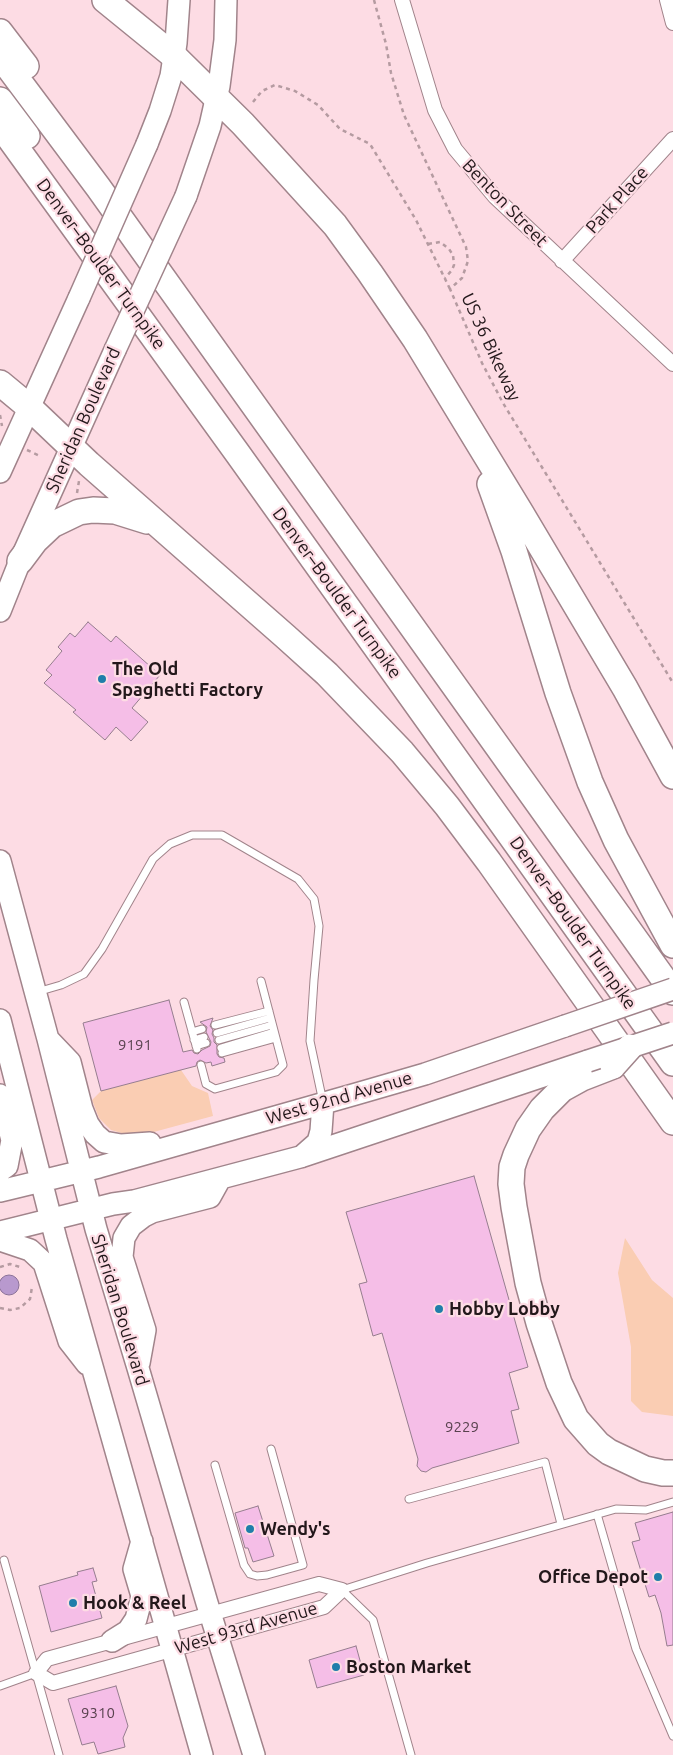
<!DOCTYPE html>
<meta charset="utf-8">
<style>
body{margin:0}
canvas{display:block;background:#fddce4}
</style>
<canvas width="673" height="1755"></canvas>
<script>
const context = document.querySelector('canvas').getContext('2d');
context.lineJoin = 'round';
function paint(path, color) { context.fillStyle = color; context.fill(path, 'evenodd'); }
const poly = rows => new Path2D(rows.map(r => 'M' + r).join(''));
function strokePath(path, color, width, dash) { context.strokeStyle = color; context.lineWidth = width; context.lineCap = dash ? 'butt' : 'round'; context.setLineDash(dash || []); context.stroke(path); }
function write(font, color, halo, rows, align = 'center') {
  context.font = font + ' Ubuntu,sans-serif'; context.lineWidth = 4.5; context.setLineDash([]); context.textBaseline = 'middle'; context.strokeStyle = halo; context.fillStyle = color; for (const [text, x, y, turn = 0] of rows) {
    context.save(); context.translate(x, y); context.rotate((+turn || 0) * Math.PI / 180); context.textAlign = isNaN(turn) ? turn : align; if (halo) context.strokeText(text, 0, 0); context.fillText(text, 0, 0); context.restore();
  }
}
const green = poly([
 [181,1070,192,1086,208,1093,213,1116,150,1133,125,1134,111,1130,99,1118,92,1100,101,1091],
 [625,1238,652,1280,673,1298,673,1416,642,1412,631,1401,631,1347,618,1273]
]);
const water = poly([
 '-1 1285a10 10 0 1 1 20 0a10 10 0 1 1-20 0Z'
]);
const building = poly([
 [88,622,111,642,116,636,160,675,132,708,148,722,131,741,116,727,105,740,73,712,76,710,44,683,52,675,46,670,62,651,58,647,70,633,75,637,88,622],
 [169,1000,183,1052,192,1050,194,1053,198,1054,202,1050,210,1046,211,1042,206,1032,207,1027,200,1022,213,1018,210,1026,213,1030,212,1034,214,1038,214,1042,217,1045,217,1054,219,1057,224,1058,225,1062,212,1066,211,1062,206,1063,200,1060,197,1062,196,1066,101,1091,83,1023,169,1000],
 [474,1176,528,1367,509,1373,519,1409,511,1411,519,1443,432,1468,426,1472,421,1471,417,1466,418,1459,382,1333,373,1336,359,1284,367,1282,346,1212,474,1176],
 [258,1506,274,1556,253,1562,248,1548,245,1548,235,1513,258,1506],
 [673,1512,673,1645,667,1646,661,1613,655,1595,649,1597,632,1542,640,1540,635,1523,673,1512],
 [93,1568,97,1581,92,1582,102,1618,51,1632,39,1586,78,1575,77,1572,93,1568],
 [356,1646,364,1675,317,1688,309,1660,356,1646],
 [116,1686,128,1726,123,1738,125,1747,98,1754,94,1742,82,1745,68,1699,116,1686]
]);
const path = poly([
 [374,0,386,44,391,73,404,115,466,247,468,261,462,278,450,289,482,363,503,403,673,683],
 [253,102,262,91,275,85,295,91,318,105,340,129,370,144,416,220,450,289],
 [428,244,440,242,449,249,453,255,454,265,452,270,445,278],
 [0,415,2,426],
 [27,450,40,456],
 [77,493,79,481],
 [0,1267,10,1264,20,1267],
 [0,1308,10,1310,20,1308,30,1299,32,1287]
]);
const service = poly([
 [37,992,61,985,84,974,102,949,153,859,170,844,192,835,222,835,298,879,314,899,319,926,314,980,310,1041,323,1102],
 [184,1002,197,1049],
 [215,1025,269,1011],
 [192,1032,202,1029],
 [217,1033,270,1018],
 [194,1040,204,1037],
 [219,1040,272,1025],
 [196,1046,206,1043],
 [221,1048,274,1032],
 [222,1053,276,1038],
 [201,1065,206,1084,215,1089,276,1072,283,1065,261,981],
 [215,1465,244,1565,250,1574,257,1576,267,1575,303,1565,271,1449],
 [409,1499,545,1462,561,1524],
 [597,1514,636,1649,673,1736],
 [4,1560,59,1755],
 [0,1686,36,1673],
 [411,1755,373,1620,342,1590,427,1563,616,1509,646,1510,673,1502]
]);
const minor = poly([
 [402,0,435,110,455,149,495,197,673,364],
 [667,0,673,23],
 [562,261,673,139],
 [319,1584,342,1590,324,1607,53,1683,36,1673,47,1659,319,1584]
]);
const primary = poly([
 [147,144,160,111,171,76,176,43,179,0],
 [186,196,210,126,219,86,225,40,226,0],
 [0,472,79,298],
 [0,611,20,561,115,350],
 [0,861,48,1039,96,1229,138,1368,207,1603,254,1755],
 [0,1020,56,1239,202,1755],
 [48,1039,70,1062,82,1109,88,1124,95,1134,104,1142,121,1145,150,1143],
 [0,1095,12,1140,7,1166,0,1171],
 [301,1157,318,1142,321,1131,323,1103],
 [0,1191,99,1167,356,1094,425,1074,565,1026],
 [0,1232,113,1204,134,1201,300,1157,588,1061],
 [0,1240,30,1250,44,1263,69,1341,87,1364],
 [139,1363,145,1330,122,1257,124,1238,131,1226,144,1216,152,1212,210,1197,220,1179],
 [112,1641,128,1631,136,1619,142,1596,134,1569,142,1541]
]);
const motorway = poly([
 [105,0,175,57,243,124,335,225,370,273,415,339,521,513,625,688,673,776],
 [0,32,26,66],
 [0,56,98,187,673,992],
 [0,100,27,136],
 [0,125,238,454,673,1063],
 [0,383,29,407,89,464,286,637,327,674,402,752,447,806,489,862,673,1122],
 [490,484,514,551,558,693,590,782,616,840,673,945],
 [20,561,35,541,52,525,79,512,93,510,115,511,147,521],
 [613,1066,582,1078,562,1089,542,1109,528,1129,516,1155,512,1167,511,1184,514,1207,528,1283,539,1323,559,1383,576,1419,598,1444,609,1452,645,1469,663,1473,673,1473]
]);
const primaryBridge = poly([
 [79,298,147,144],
 [115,350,186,196],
 [565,1026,673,989],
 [588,1061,673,1033]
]);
const motorwayBridge = poly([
 [613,1066,630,1047]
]);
const markers = [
 [102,679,5,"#1f7eaa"],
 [439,1309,5,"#1f7eaa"],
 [250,1529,5,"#1f7eaa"],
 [658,1577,5,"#1f7eaa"],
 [73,1603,5,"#1f7eaa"],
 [336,1667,5,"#1f7eaa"]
];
const numberNames = [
 ["9191",135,1045],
 ["9229",462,1427],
 ["9310",98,1713]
];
const streetNames = [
 ["Park Place",617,200,-48],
 ["Benton Street",505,203,46],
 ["Denver–Boulder Turnpike",101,264,54],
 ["US 36 Bikeway",491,347,65],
 ["Sheridan Boulevard",83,420,-66],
 ["Denver–Boulder Turnpike",337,593,54],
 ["Denver–Boulder Turnpike",573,923,55],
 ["West 92nd Avenue",339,1098,-16],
 ["Sheridan Boulevard",120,1310,73],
 ["West 93rd Avenue",246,1628,-16]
];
const poiNames = [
 ["The Old",112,669],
 ["Spaghetti Factory",112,690],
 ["Hobby Lobby",449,1309],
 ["Wendy's",260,1529],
 ["Office Depot",648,1577,"right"],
 ["Hook & Reel",83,1603],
 ["Boston Market",346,1667]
];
paint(green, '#facdb3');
paint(water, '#b899ce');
strokePath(water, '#8b7298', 1);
paint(building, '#f5bee7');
strokePath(building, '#957d8e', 1);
strokePath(service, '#a1848b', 9);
strokePath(minor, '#a1848b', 16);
strokePath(primary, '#a1848b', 24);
strokePath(motorway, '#a1848b', 28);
strokePath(path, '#b59ba1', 2.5, [4, 4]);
strokePath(service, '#fff', 7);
strokePath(minor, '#fff', 14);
strokePath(primary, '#fff', 21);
strokePath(motorway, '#fff', 25);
strokePath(primaryBridge, '#a1848b', 24, []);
strokePath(motorwayBridge, '#a1848b', 28, []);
strokePath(primaryBridge, '#fff', 21);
strokePath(motorwayBridge, '#fff', 25);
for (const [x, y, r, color] of markers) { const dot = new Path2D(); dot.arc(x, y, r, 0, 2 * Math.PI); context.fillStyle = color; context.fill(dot); strokePath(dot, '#fddce4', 2); }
write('15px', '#58424e', null, numberNames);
write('18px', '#23181b', '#fddce4', streetNames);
write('bold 18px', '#23181b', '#fddce4', poiNames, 'left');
</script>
